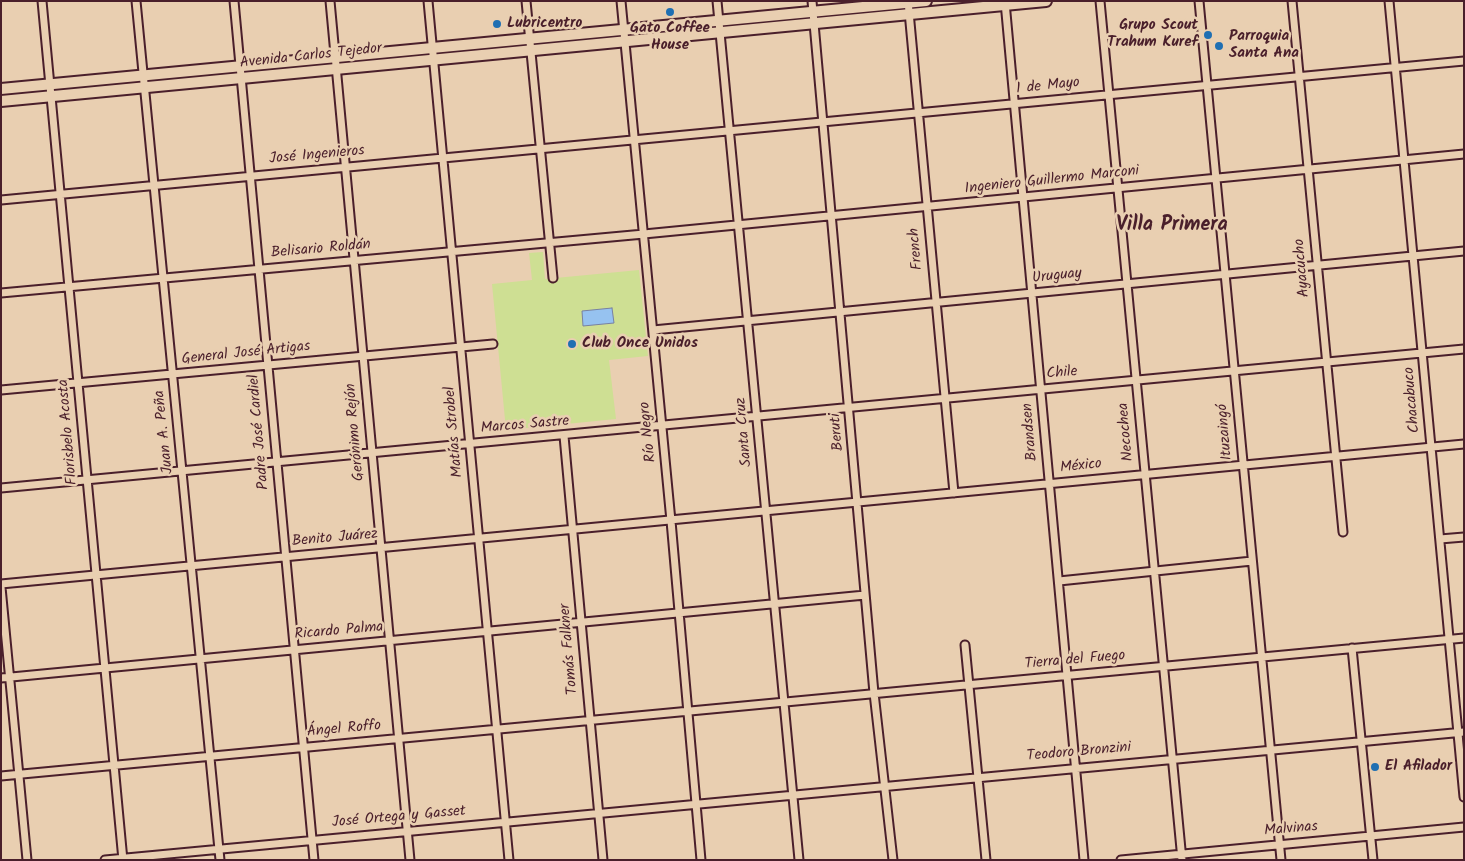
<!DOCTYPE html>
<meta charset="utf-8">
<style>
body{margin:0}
#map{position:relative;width:1465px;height:861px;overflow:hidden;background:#e9cfb1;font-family:Kalam,sans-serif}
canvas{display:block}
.frame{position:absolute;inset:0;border:2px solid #4a1f2b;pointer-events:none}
</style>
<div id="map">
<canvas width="1465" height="861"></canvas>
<div class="frame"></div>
</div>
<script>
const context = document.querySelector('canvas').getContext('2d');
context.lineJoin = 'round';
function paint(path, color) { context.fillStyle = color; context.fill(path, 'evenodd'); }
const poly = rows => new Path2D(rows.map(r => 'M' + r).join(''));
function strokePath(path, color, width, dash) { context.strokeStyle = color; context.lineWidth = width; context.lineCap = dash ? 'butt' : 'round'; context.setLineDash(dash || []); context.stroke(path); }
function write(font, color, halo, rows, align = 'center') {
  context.font = font + ' Kalam,sans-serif'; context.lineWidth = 5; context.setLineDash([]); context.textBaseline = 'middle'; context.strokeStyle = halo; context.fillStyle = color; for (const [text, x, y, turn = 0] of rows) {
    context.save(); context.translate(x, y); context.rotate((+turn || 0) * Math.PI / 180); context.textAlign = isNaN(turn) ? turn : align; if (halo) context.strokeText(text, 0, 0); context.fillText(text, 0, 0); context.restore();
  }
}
const green = poly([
 [543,252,545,279,639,270,648,356,609,360,616,419,506,430,492,284,532,280,529,253]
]);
const water = poly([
 [612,308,614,323,583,326,582,311,612,308]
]);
const minor = poly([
 [42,1,123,860],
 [136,1,220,860],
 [234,1,314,860],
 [330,1,410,860],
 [428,1,509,860],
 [526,1,553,278],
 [621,1,671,521,701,860],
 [717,1,799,860],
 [812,1,874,693,893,860],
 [908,1,954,493],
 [1100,1,1182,860],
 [1199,1,1281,860],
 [1292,1,1343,532],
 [1389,1,1464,797],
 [1005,2,1084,860],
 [1,200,1464,61],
 [1,293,644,234,1464,154],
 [653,330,1464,251],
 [1,390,493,344],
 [564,436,603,860],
 [1,488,1464,349],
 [1440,539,1464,537],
 [1059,581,1252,561],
 [1,584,1464,444],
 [1,587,27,860],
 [965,645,986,860],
 [1352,648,1373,860],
 [1,678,865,595],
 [1,776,1464,638],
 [105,860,1464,732],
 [1121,860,1464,827]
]);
const secondary = poly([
 [1,89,926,1],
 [1,101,1046,1]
]);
const markers = [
 [670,12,5,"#1f6fb2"],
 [497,24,5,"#1f6fb2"],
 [1208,35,5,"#1f6fb2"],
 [1219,46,5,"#1f6fb2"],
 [572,344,5,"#1f6fb2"],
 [1375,767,5,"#1f6fb2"]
];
const poiNames = [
 ["Lubricentro",507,24],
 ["Grupo Scout",1198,26,"right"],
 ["Trahum Kuref",1198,43,"right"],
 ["Gato Coffee",670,29,"center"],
 ["House",670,46,"center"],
 ["Parroquia",1229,37],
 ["Santa Ana",1229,54],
 ["Club Once Unidos",582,344],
 ["El Afilador",1385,767]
];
const streetNames = [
 ["Avenida Carlos Tejedor",311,57,-6],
 ["1 de Mayo",1048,87,-6],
 ["José Ingenieros",317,156,-5],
 ["Ingeniero Guillermo Marconi",1052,181,-6],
 ["French",917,249,-95],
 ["Belisario Roldán",321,250,-5],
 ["Ayacucho",1303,268,-95],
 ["Uruguay",1057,277,-6],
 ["General José Artigas",246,354,-6],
 ["Chile",1062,374,-5],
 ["Chacabuco",1413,400,-95],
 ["Marcos Sastre",525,426,-5],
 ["Florisbelo Acosta",69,432,-95],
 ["Juan A. Peña",165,432,-96],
 ["Padre José Cardiel",260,432,-95],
 ["Gerónimo Rejón",356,432,-95],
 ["Matías Strobel",455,432,-95],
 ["Río Negro",649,432,-96],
 ["Santa Cruz",745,432,-95],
 ["Beruti",838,432,-95],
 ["Brandsen",1031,432,-95],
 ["Necochea",1127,432,-95],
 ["Ituzaingó",1226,432,-95],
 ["México",1081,467,-6],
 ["Benito Juárez",335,539,-5],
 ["Ricardo Palma",339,632,-5],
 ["Tomás Falkner",570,649,-95],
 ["Tierra del Fuego",1075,661,-5],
 ["Ángel Roffo",344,730,-5],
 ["Teodoro Bronzini",1079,753,-5],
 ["José Ortega y Gasset",399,818,-5],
 ["Malvinas",1291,830,-5]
];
const districtNames = [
 ["Villa Primera",1172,227]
];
paint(green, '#cedf93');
paint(water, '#96c2f0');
strokePath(water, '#7881a1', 1);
strokePath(minor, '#4a1f2b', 11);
strokePath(secondary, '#4a1f2b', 14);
strokePath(minor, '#e9cfb1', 7);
strokePath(secondary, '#e9cfb1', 10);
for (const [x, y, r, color] of markers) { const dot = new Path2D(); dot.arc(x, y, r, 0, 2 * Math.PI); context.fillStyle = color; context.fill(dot); strokePath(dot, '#e9cfb1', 2); }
write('bold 15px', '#4a1f2b', '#e9cfb1', poiNames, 'left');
write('15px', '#4a1f2b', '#e9cfb1', streetNames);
write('bold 20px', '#4a1f2b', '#e9cfb1', districtNames);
</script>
